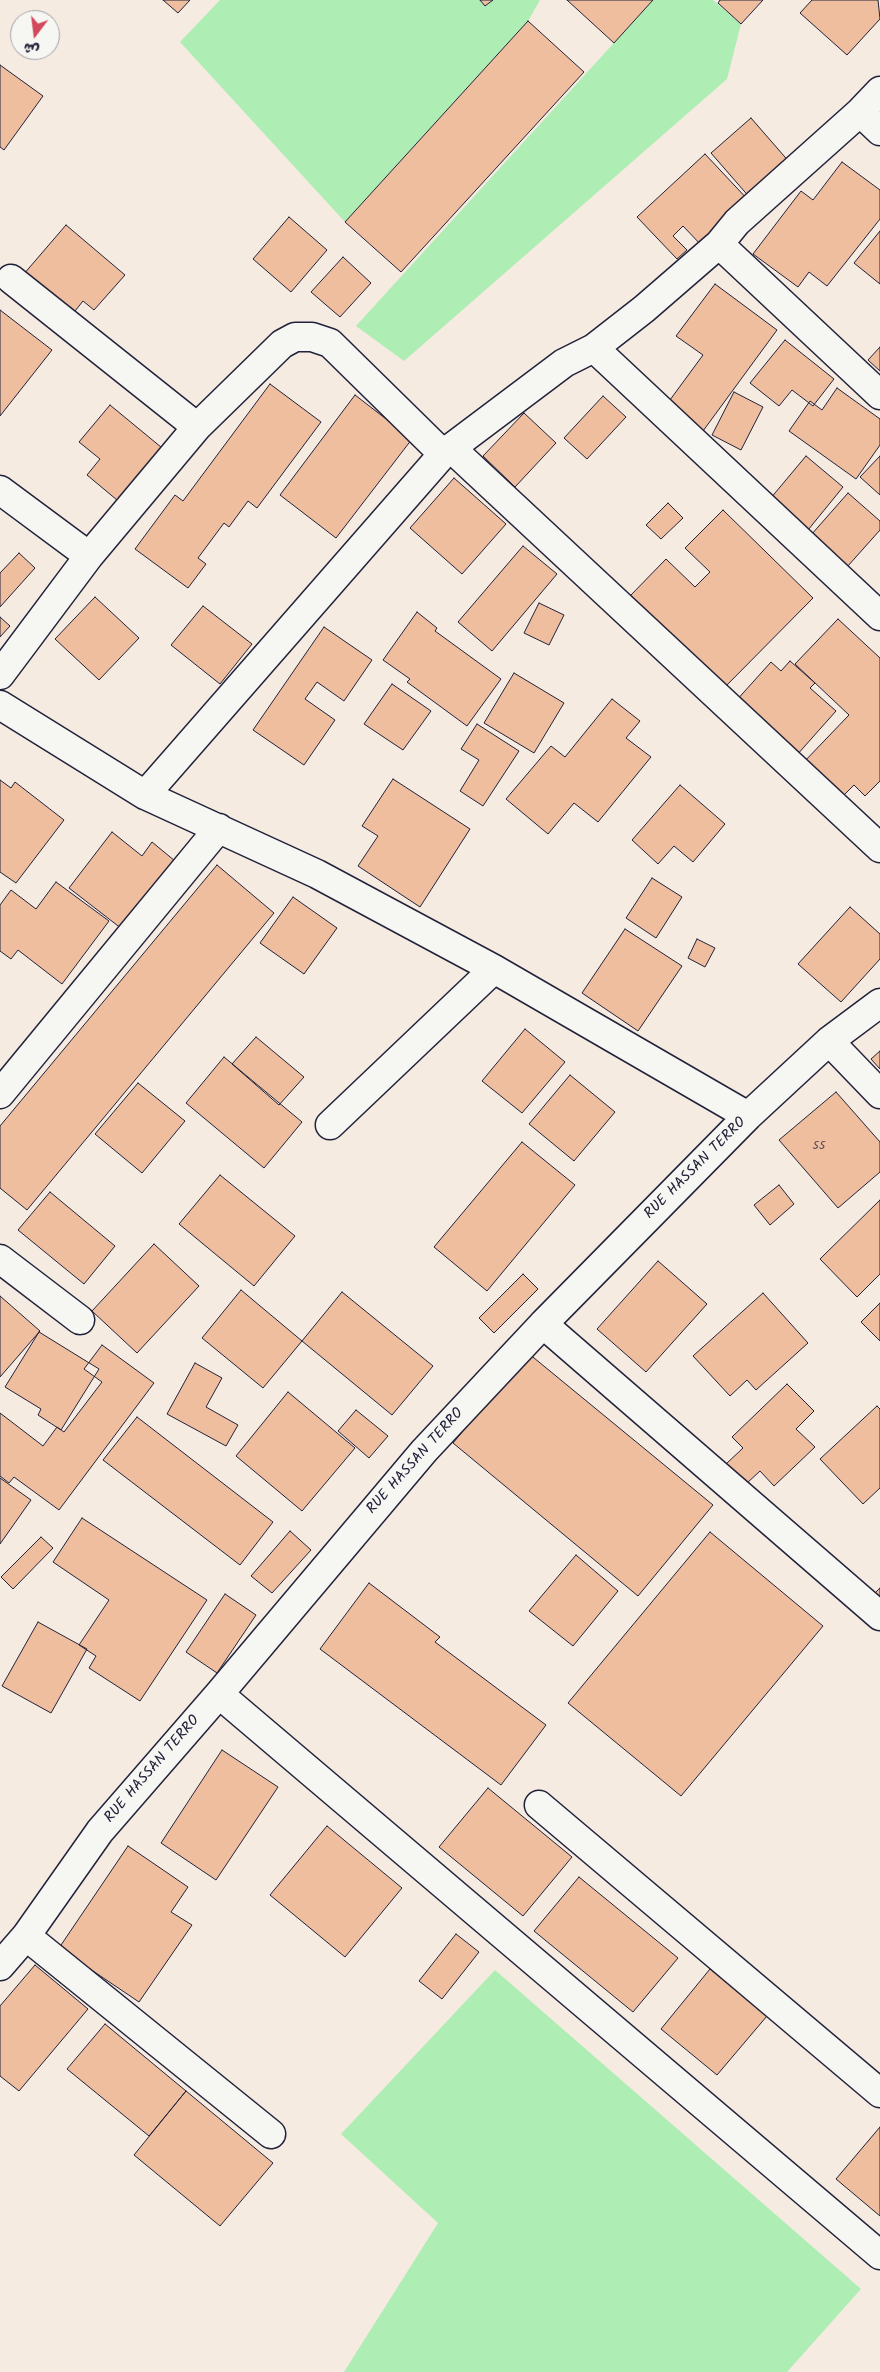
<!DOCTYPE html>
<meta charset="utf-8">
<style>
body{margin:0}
#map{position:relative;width:880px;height:2372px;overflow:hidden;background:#f5ebe1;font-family:Kalam,"Playpen Sans Arabic",sans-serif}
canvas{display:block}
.north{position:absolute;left:10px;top:10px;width:50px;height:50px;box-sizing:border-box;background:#f6f6f2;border:1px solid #a1a1a9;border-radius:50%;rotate:195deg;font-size:14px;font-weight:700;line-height:20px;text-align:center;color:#22223b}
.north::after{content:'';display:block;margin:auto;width:18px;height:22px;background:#d1495b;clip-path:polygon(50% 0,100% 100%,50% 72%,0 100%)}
</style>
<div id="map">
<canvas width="880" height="2372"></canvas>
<div class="north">ش</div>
</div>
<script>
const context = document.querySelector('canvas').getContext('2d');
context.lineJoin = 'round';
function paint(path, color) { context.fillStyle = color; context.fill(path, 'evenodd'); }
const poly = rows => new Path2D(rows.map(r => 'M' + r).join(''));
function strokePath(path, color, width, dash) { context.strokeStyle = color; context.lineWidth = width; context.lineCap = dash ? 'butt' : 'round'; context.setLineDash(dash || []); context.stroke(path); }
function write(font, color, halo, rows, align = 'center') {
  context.font = font + ' Kalam,sans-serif'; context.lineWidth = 4; context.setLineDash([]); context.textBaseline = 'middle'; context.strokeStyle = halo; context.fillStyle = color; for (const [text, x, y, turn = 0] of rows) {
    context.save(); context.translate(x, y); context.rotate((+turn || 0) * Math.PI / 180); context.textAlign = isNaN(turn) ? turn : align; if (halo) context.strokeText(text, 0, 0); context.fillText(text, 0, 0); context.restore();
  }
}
const green = poly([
 [220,0,540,0,528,21,345,222,180,42],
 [653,0,713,0,741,24,727,79,404,361,356,326],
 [495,1970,861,2289,787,2372,344,2372,438,2223,341,2134]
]);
const building = poly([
 [163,0,190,0,178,13,163,0],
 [480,0,493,0,485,6,480,0],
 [567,0,653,0,614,43,567,0],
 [720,0,763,0,741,24,718,3,720,0],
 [812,0,878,0,880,19,847,55,800,13,812,0],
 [528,21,584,72,401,272,345,222,528,21],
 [0,65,43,96,4,150,0,147,0,65],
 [751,118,791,164,751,199,711,153,751,118],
 [705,154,751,203,703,247,683,226,673,236,687,250,677,259,637,217,705,154],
 [842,162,880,190,880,219,827,286,809,272,798,287,753,254,801,191,813,200,842,162],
 [289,217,327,250,291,292,253,259,289,217],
 [66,225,125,275,94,310,83,301,71,316,23,275,66,225],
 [880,231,880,284,854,263,880,231],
 [343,257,371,283,340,317,311,292,343,257],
 [715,284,777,330,703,431,667,404,703,355,676,336,715,284],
 [0,310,52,350,0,416,0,310],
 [785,340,834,379,813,406,792,390,779,406,750,383,785,340],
 [880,347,880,371,868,360,880,347],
 [270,384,321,422,257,508,248,501,229,527,224,523,198,558,206,564,188,588,135,549,175,495,183,501,270,384],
 [837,388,880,419,880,445,856,479,789,431,810,401,822,410,837,388],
 [734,392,763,407,741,450,712,435,734,392],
 [355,395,412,439,336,538,280,495,355,395],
 [603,396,626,417,587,459,564,438,603,396],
 [110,405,167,452,123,505,87,475,100,459,79,442,110,405],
 [524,413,556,443,515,487,483,456,524,413],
 [806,456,843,487,808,530,770,499,806,456],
 [880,456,880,495,860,477,880,456],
 [454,478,506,524,462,574,410,528,454,478],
 [848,493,880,521,880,530,847,567,811,535,848,493],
 [668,503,683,518,661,539,646,525,668,503],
 [723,510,813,598,723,689,629,597,666,559,695,587,710,572,685,548,723,510],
 [523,546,557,574,492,651,458,622,523,546],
 [19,553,35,568,0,607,0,573,19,553],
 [95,597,139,638,99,680,55,639,95,597],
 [539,603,564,615,549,645,524,633,539,603],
 [203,606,252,644,220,684,171,645,203,606],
 [417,612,437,628,435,631,501,679,467,726,407,682,410,679,383,660,417,612],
 [0,617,10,626,0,637,0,617],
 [838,619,880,658,880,781,865,796,854,785,839,800,802,764,849,715,795,664,838,619],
 [324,627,372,660,344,701,317,682,305,699,335,720,304,765,253,730,324,627],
 [790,661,815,683,810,688,836,711,796,756,735,702,771,662,781,671,790,661],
 [514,673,564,703,534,753,484,723,514,673],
 [392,684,431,711,403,750,364,724,392,684],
 [612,699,640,721,626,738,651,757,598,822,574,803,548,834,506,799,551,746,565,757,612,699],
 [477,724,519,751,483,806,460,791,479,760,461,749,477,724],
 [393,779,470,829,420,907,358,866,378,836,362,826,393,779],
 [0,780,11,788,15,782,64,820,16,883,0,872,0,780],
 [680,785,725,824,693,862,674,846,658,864,632,840,680,785],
 [112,832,142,856,152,842,175,861,122,929,69,888,112,832],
 [217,865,274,913,27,1210,0,1188,0,1126,217,865],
 [652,878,682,897,656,938,626,918,652,878],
 [56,882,109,921,62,984,18,950,11,959,0,951,0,905,11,890,36,909,56,882],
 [293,897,337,928,304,974,260,943,293,897],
 [850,907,880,934,880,959,841,1002,798,964,850,907],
 [625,929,682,966,638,1031,582,993,625,929],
 [697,939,715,948,705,967,688,958,697,939],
 [525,1029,565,1062,522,1113,482,1081,525,1029],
 [256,1037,304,1077,279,1105,232,1064,256,1037],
 [880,1051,880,1069,871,1059,880,1051],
 [224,1057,302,1122,264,1168,186,1103,224,1057],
 [570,1075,615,1112,574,1161,529,1124,570,1075],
 [138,1083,185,1121,142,1173,95,1134,138,1083],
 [836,1092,880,1142,880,1172,838,1208,779,1140,836,1092],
 [522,1142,575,1185,487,1291,434,1247,522,1142],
 [220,1175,295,1236,254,1286,179,1224,220,1175],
 [779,1185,794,1204,770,1225,754,1205,779,1185],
 [50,1192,115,1246,84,1284,18,1230,50,1192],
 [880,1200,880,1274,857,1297,820,1259,880,1200],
 [154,1244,199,1286,137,1353,92,1311,154,1244],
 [658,1261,707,1304,646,1372,597,1329,658,1261],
 [523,1274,538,1289,494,1333,479,1318,523,1274],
 [241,1290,302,1341,263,1388,202,1338,241,1290],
 [342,1292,433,1366,392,1415,302,1341,342,1292],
 [763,1293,808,1343,756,1390,747,1380,730,1396,693,1356,763,1293],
 [0,1296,40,1331,0,1377,0,1296],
 [880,1303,880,1341,861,1322,880,1303],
 [39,1332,99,1369,61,1430,38,1415,41,1409,5,1387,39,1332],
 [102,1345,154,1383,59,1510,14,1477,9,1483,0,1476,0,1413,43,1446,57,1427,64,1432,102,1382,84,1369,102,1345],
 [528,1353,713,1505,638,1596,453,1443,528,1353],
 [195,1363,222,1378,206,1407,238,1425,226,1446,167,1414,195,1363],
 [787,1384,814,1411,796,1429,815,1447,774,1486,760,1471,746,1484,726,1464,743,1448,732,1437,787,1384],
 [288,1392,355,1448,302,1511,236,1456,288,1392],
 [877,1406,880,1409,880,1488,863,1504,820,1459,877,1406],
 [356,1410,388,1436,369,1458,338,1431,356,1410],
 [137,1417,273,1522,240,1565,103,1460,137,1417],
 [0,1478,31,1500,0,1544,0,1478],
 [82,1518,207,1600,140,1701,89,1668,96,1656,79,1645,109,1600,53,1562,82,1518],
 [290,1531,311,1550,272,1593,251,1576,290,1531],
 [710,1532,823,1626,681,1796,568,1703,710,1532],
 [41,1537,53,1548,13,1589,1,1577,41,1537],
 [576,1555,618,1591,573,1646,529,1611,576,1555],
 [369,1583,440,1637,435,1642,546,1725,501,1785,320,1649,369,1583],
 [880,1588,880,1597,875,1593,880,1588],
 [225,1594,256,1615,217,1673,186,1652,225,1594],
 [38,1622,87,1649,51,1713,2,1686,38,1622],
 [222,1750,278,1787,216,1880,161,1843,222,1750],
 [488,1788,572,1857,523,1916,439,1847,488,1788],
 [327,1826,402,1888,345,1957,270,1895,327,1826],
 [128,1846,188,1887,171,1912,192,1925,139,2002,59,1948,128,1846],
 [579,1877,678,1958,633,2012,534,1931,579,1877],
 [456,1934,479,1952,442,1999,419,1981,456,1934],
 [35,1965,88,2009,19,2091,0,2076,0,2006,35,1965],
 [710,1969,767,2016,717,2075,661,2029,710,1969],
 [105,2024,186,2091,149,2136,67,2069,105,2024],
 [186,2091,273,2163,220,2226,134,2155,186,2091],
 [880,2127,880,2216,836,2179,880,2127]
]);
const street = poly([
 [860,112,880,131],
 [719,244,880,395],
 [11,279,197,427],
 [594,348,880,616],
 [451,448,880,848],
 [0,490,89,556],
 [0,675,89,556,197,427,282,344,295,337,312,337,330,343,443,454],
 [0,705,145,795,317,874,494,969,748,1116],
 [145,795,443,454,564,363,594,348,644,309,719,244,737,222,860,112,880,91],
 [829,1041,880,1094],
 [0,1094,219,828],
 [330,1125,494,969],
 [0,1259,80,1320],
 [543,1324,880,1616],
 [219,1694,880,2255],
 [539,1805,880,2093],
 [26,1936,271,2134],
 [0,1966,26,1936,100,1831,219,1694,424,1451,543,1324,748,1116,829,1041,880,1003]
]);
const numberNames = [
 ["55",819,1147]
];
const streetNames = [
 ["RUE HASSAN TERRO",696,1169,-45],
 ["RUE HASSAN TERRO",416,1462,-48],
 ["RUE HASSAN TERRO",153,1770,-49]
];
paint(green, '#aeedb4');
paint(building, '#efbe9f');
strokePath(building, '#22223b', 1);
strokePath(street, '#22223b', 31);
strokePath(street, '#f6f6f2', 28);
write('12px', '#554954', null, numberNames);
write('15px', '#22223b', '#f6f6f2', streetNames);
</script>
